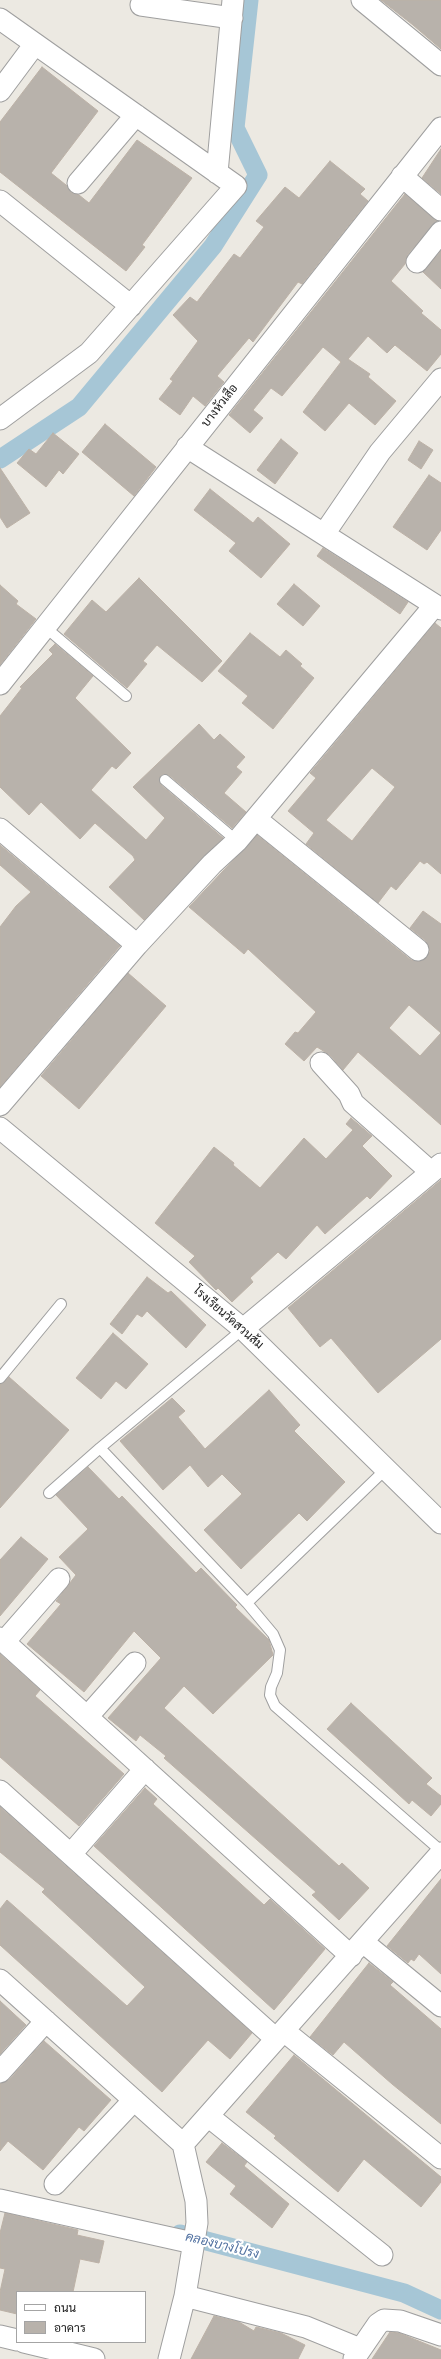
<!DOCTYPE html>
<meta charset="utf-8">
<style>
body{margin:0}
#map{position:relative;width:441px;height:2359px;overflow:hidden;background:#ece9e2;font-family:"DM Sans",Sarabun,sans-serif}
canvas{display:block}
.legend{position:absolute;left:16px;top:2291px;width:130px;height:52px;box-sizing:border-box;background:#fff;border:1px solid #a4a4a4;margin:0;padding:5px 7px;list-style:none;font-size:12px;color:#1b1b1b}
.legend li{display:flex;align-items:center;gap:8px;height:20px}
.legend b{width:20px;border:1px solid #a4a4a4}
</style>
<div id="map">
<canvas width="441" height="2359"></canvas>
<ul class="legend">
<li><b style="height:5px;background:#fff"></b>ถนน</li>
<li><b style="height:11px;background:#b8b2ab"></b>อาคาร</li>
</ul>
</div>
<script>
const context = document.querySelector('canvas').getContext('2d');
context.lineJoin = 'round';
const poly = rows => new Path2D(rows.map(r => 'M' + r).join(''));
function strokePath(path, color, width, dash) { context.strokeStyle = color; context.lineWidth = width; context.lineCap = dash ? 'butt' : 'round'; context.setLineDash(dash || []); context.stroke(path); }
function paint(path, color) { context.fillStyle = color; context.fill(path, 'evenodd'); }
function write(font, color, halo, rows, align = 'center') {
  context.font = font + ' "DM Sans",Sarabun,sans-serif'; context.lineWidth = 4; context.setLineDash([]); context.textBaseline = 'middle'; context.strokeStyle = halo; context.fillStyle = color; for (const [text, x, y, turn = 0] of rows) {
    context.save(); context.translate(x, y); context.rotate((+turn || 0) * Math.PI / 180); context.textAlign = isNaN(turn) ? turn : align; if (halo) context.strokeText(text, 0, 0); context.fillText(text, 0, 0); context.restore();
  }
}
const canal = poly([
 [0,459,79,407,213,246,258,175,235,128,249,0],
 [180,2234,404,2293,441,2310]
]);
const building = poly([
 [381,0,441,0,441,49,413,25,381,0],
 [42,67,98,111,51,173,66,185,71,192,79,195,89,203,137,140,192,178,142,245,145,247,126,271,0,172,0,122,42,67],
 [441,149,441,194,422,178,441,149],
 [330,161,365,189,360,194,368,201,302,284,298,282,253,342,249,338,217,376,224,382,205,406,193,396,180,415,159,399,173,381,170,379,198,341,173,315,190,297,197,302,234,254,240,258,264,227,256,221,285,187,299,198,330,161],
 [405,194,437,221,408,254,405,264,391,281,423,311,421,313,441,330,441,354,427,371,395,345,387,353,368,336,348,359,370,374,368,377,396,401,375,425,349,403,325,431,303,412,341,362,323,347,282,396,271,388,253,410,263,418,250,433,229,415,405,194],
 [441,251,441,289,423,272,441,251],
 [105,424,156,467,134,496,82,452,105,424],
 [53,433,79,454,63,474,59,470,46,487,17,463,29,449,36,454,53,433],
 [281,439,298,453,275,484,257,470,281,439],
 [419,441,433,450,421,469,408,460,419,441],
 [0,468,30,513,7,528,0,517,0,468],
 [429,475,441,483,441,530,427,550,393,527,429,475],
 [210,489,253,523,258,517,290,544,261,578,229,551,236,543,194,510,210,489],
 [323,548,408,602,400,614,317,556,323,548],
 [139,578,222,661,202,682,157,645,143,661,147,664,127,688,64,634,92,600,106,612,139,578],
 [294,584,320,606,303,626,277,604,294,584],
 [0,585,18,601,16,604,36,619,0,665,0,585],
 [435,623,441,628,441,874,427,862,424,864,420,861,396,890,391,886,378,903,306,844,314,833,288,811,316,778,310,773,435,623],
 [372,768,395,787,352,841,326,820,372,768],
 [250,633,280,657,286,650,302,664,300,666,314,678,273,729,242,703,248,696,218,671,250,633],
 [55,644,93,676,75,698,131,753,116,769,112,766,91,790,146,840,165,818,133,787,199,724,214,740,220,734,245,757,236,767,242,772,224,793,246,812,232,828,169,775,163,774,160,776,161,785,223,838,144,920,109,887,135,860,133,856,95,823,80,839,41,802,29,815,0,787,0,716,22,688,20,687,53,654,49,650,55,644],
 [257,835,411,960,422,961,430,952,426,941,410,928,423,911,441,924,441,1125,358,1052,343,1070,330,1055,317,1047,304,1061,285,1044,295,1032,298,1033,316,1012,248,949,244,954,189,907,257,835],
 [409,1005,441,1033,420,1056,389,1028,409,1005],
 [0,845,120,946,0,1087,0,927,16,906,31,892,0,865,0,845],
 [128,973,166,1006,79,1109,41,1076,128,973],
 [351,1118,372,1136,362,1146,392,1176,370,1199,367,1196,325,1234,317,1225,286,1259,278,1252,250,1278,253,1282,232,1302,218,1288,216,1290,189,1262,195,1256,155,1223,214,1147,234,1163,233,1165,260,1188,304,1138,326,1159,353,1130,346,1124,351,1118],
 [441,1180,441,1339,378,1393,331,1338,320,1347,288,1308,441,1180],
 [147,1277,168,1293,171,1291,206,1325,186,1348,147,1311,142,1317,137,1314,122,1334,110,1324,147,1277],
 [113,1333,148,1364,126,1389,116,1381,101,1399,76,1378,113,1333],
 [9,1377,69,1430,0,1508,0,1384,9,1377],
 [269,1390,300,1425,294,1431,345,1482,307,1521,299,1513,241,1569,204,1530,242,1494,222,1474,208,1487,190,1465,163,1490,120,1441,172,1398,185,1411,178,1417,205,1449,269,1390],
 [88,1467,119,1499,122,1496,196,1573,201,1568,237,1605,235,1607,269,1640,273,1655,213,1714,184,1686,164,1708,339,1866,342,1863,369,1888,339,1920,312,1895,316,1892,164,1758,166,1756,140,1735,136,1741,108,1718,161,1658,134,1631,84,1692,27,1644,61,1604,56,1601,76,1575,59,1557,88,1529,56,1495,88,1467],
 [21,1537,48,1559,0,1616,0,1560,21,1537],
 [0,1654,40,1690,35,1696,124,1774,79,1826,0,1757,0,1654],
 [351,1703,432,1778,426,1784,441,1796,441,1804,431,1816,412,1800,409,1804,327,1729,351,1703],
 [145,1788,157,1799,153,1804,264,1905,270,1899,325,1949,274,2010,94,1846,145,1788],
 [0,1807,252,2033,230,2059,208,2040,162,2092,0,1945,0,1909,7,1900,127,2006,145,1987,42,1892,45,1889,0,1852,0,1807],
 [441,1879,441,1974,419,1954,414,1961,411,1959,408,1963,387,1946,441,1879],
 [369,1963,393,1982,390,1985,441,2029,441,2124,392,2084,344,2042,333,2055,310,2037,369,1963],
 [0,2001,26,2025,0,2054,0,2001],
 [44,2041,111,2100,84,2131,79,2127,43,2170,8,2141,0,2151,0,2084,9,2080,44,2041],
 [294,2055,441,2177,441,2182,421,2207,364,2159,338,2192,274,2138,276,2136,246,2112,294,2055],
 [222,2143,247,2162,244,2166,289,2204,272,2228,230,2194,236,2186,206,2162,222,2143],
 [5,2213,78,2230,77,2235,104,2241,99,2263,80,2259,73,2292,17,2292,17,2314,0,2310,0,2292,5,2269,0,2268,0,2233,5,2213],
 [214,2316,239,2322,254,2331,256,2327,281,2333,305,2345,298,2359,191,2359,214,2316],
 [390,2332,399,2333,441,2350,441,2359,372,2359,390,2332]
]);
const service = poly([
 [45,627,126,696],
 [165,780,237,841],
 [243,1329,100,1448,247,1603,273,1634,280,1650,277,1673,271,1687,270,1695,275,1706,441,1851],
 [0,1378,61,1304],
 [49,1493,100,1448],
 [247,1603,386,1469]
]);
const minor = poly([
 [362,0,441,65],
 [141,5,232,18],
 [0,19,236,186,89,353,0,419],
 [0,91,35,44],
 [217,173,233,0],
 [402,176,441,210],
 [78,183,136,115],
 [0,201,131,306],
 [417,262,441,232],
 [187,447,441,609],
 [324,534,380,452,441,379],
 [0,684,441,128],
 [256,819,418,950],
 [0,829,137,945],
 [321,1063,349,1094,353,1103,431,1172],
 [0,1105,137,945,212,864,237,841,435,605],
 [0,1128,243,1329,441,1523],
 [243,1329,441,1164],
 [0,1638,351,1956],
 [4,1642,59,1579],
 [87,1717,135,1663],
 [0,1791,276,2039],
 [71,1854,145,1769],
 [363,1942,441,2006],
 [0,1980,183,2144],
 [284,2031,441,2158],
 [0,2072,46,2021],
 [208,2116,382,2255],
 [55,2184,134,2100],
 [0,2200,193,2243],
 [185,2296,306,2327,360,2349],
 [0,2336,17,2340],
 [24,2342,94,2359],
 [169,2359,185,2296,197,2223,196,2201,183,2144,441,1853],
 [354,2359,378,2324,384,2320,400,2321,441,2335]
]);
const streetNames = [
 ["บางหัวเสือ",220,406,-52],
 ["โรงเรียนวัดสวนส้ม",228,1318,41]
];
const waterNames = [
 ["คลองบางโปรง",222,2246,14]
];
strokePath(canal, '#a6c6d6', 19);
paint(building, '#b8b2ab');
strokePath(building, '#bcb1a6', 1);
strokePath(service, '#9f9f9f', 12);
strokePath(minor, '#9f9f9f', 23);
strokePath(service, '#fff', 10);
strokePath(minor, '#fff', 21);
write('12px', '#1b1b1b', '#fff', streetNames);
write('italic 13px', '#5272a1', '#fff', waterNames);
</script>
